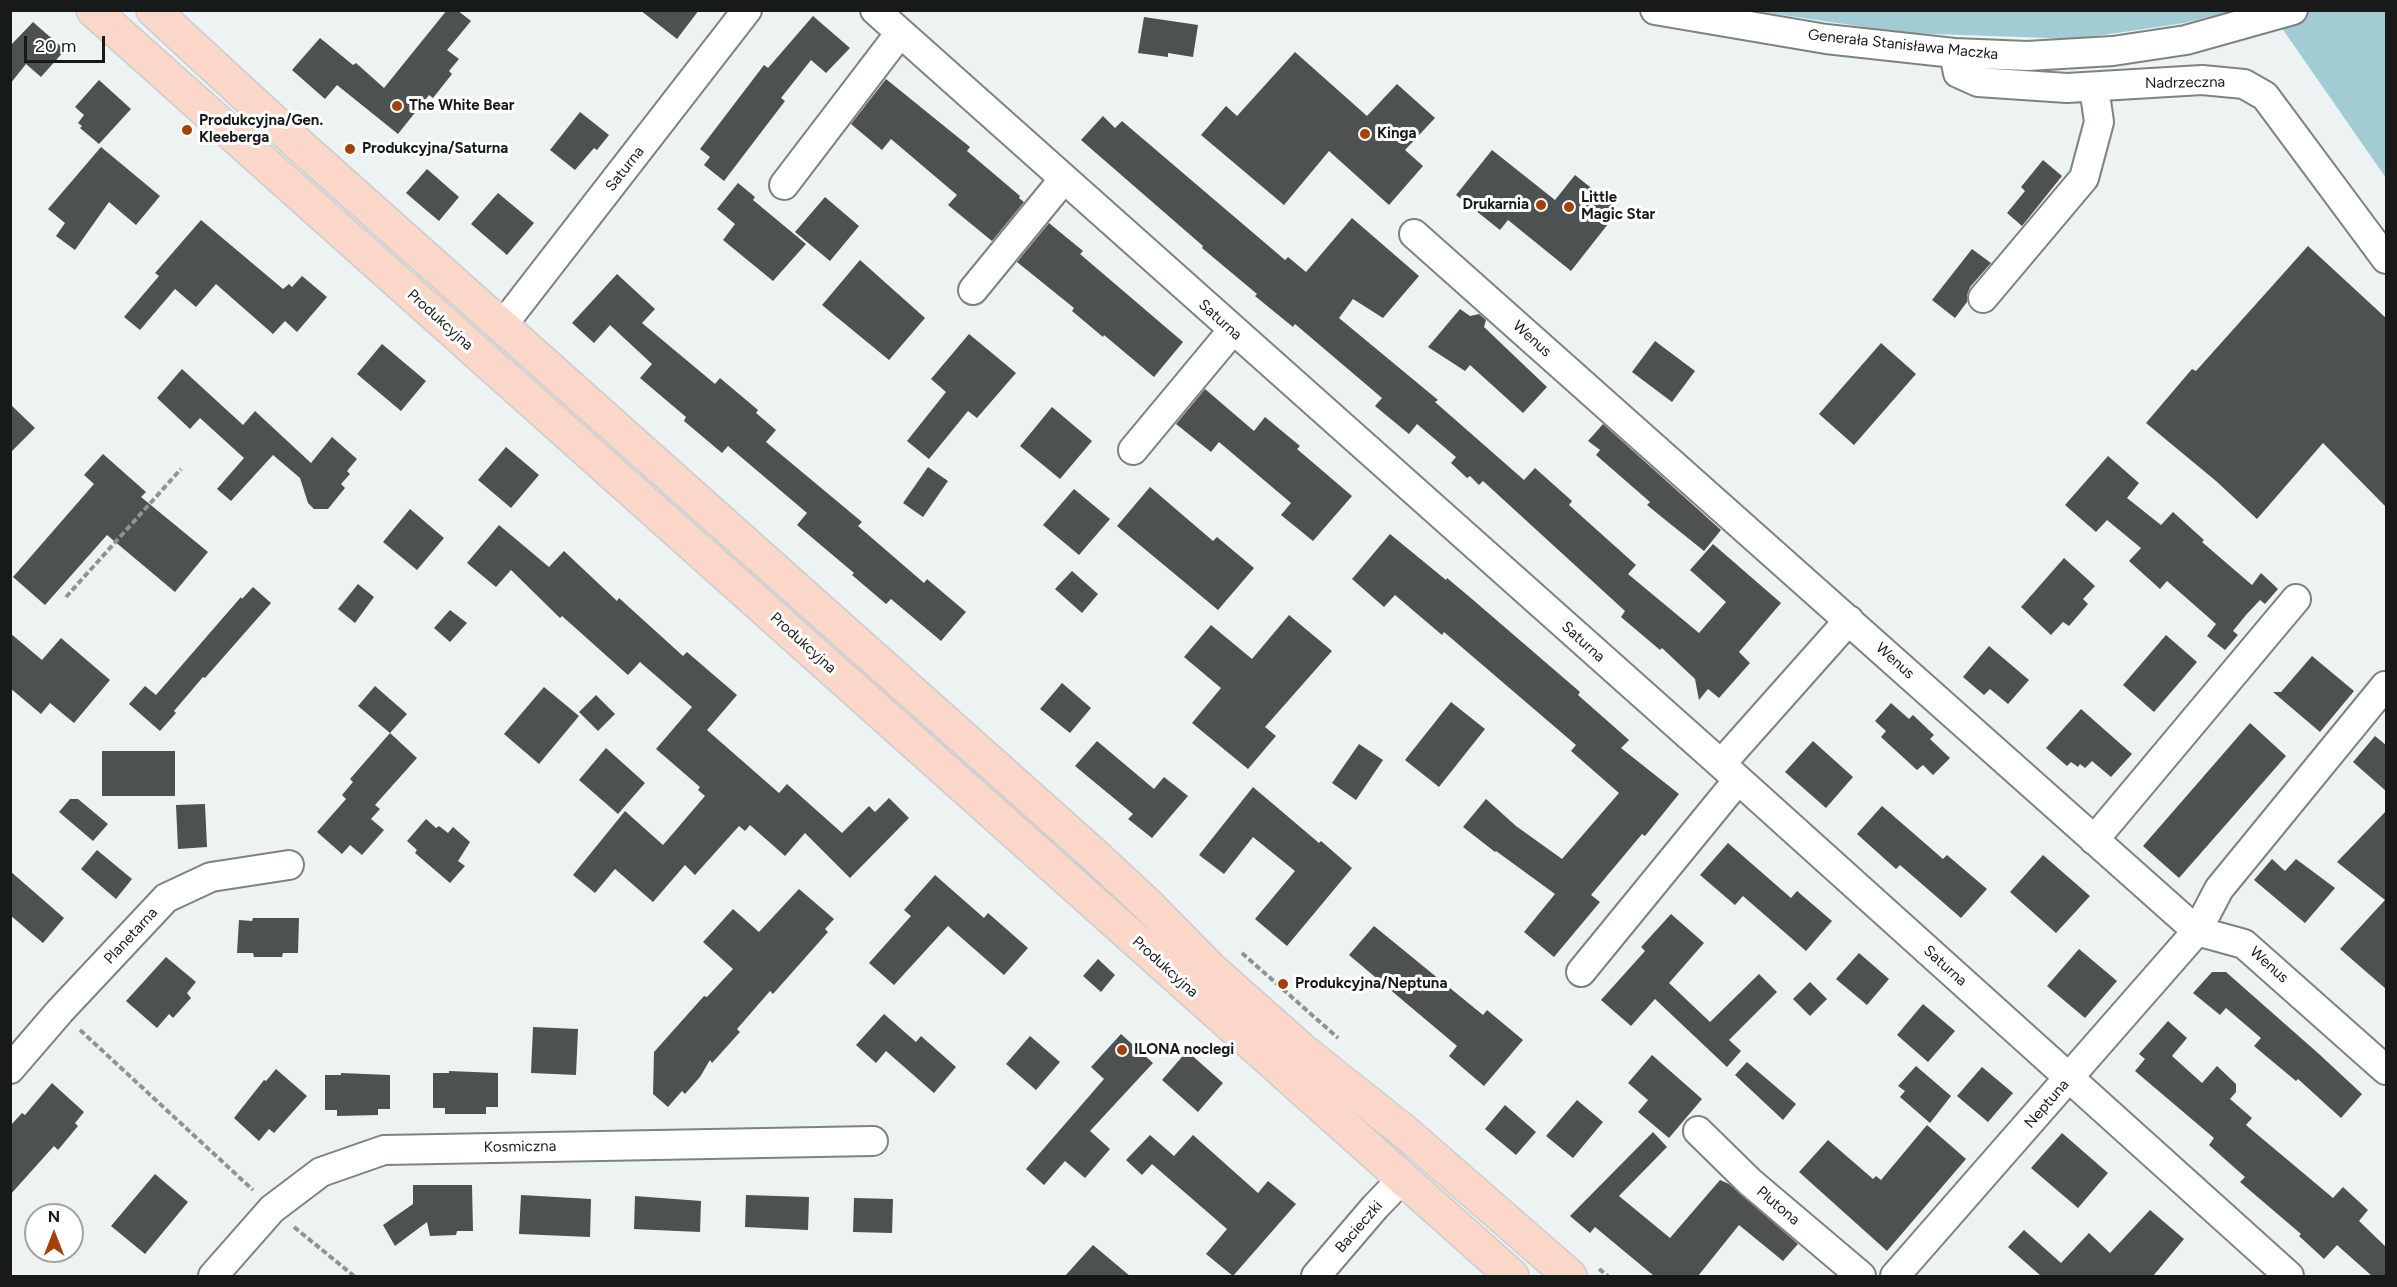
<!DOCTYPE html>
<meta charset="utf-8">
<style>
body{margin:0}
#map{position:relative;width:2397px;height:1287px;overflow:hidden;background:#edf2f3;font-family:Figtree,sans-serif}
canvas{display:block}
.frame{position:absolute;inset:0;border:12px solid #181a1a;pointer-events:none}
.north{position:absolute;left:24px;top:1203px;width:60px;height:60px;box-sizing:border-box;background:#fff;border:2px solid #a3a3a3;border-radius:50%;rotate:0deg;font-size:16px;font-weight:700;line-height:24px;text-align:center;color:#181a1a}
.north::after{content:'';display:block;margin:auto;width:21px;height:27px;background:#a44105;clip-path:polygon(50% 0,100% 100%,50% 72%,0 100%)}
.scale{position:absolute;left:24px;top:36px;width:81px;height:27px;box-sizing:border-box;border:3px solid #181a1a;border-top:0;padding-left:8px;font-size:18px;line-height:21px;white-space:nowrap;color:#181a1a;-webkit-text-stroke:4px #fff;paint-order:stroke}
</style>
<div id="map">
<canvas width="2397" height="1287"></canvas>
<div class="frame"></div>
<div class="north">N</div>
<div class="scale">20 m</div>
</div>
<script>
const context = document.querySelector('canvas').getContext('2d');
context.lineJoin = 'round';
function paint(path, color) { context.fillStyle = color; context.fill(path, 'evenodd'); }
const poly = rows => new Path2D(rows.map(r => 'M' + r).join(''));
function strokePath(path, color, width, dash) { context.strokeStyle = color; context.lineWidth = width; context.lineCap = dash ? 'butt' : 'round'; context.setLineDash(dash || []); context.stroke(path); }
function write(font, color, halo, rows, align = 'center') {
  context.font = font + ' Figtree,sans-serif'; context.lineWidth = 6; context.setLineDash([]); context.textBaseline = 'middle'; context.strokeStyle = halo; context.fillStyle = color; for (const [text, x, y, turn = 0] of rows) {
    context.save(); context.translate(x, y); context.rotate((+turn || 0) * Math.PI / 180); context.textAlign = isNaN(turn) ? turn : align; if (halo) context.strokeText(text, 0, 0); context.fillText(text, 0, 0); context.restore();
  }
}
const green = poly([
 [1755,11,2233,11,2184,23,2077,39,1906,33],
 [2270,11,2386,11,2386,178]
]);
const building = poly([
 [447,10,457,10,471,21,447,50,459,59,449,71,452,74,433,98,429,95,398,134,337,85,325,99,292,70,320,38,353,65,356,63,384,88],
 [640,10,699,10,677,39],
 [813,16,850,48,826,73,811,60,781,98,785,101,724,181,704,165,710,157,700,149,764,65,768,68],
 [1144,17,1198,25,1193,57,1168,53,1168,57,1138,53],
 [33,22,65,50,41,77,26,64,10,84,10,46],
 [1295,52,1367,116,1397,84,1435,118,1405,150,1423,166,1389,205,1329,151,1284,205,1201,135,1226,106,1237,116],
 [886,79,970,147,967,151,1020,196,1019,198,1024,202,992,241,948,205,957,195,891,139,882,150,851,124],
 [99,80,131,109,99,144,80,128,82,126,78,123,84,115,75,107],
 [580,112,609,135,597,150,594,148,575,170,550,150],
 [1103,116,1115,128,1122,121,1285,260,1288,257,1306,272,1352,218,1419,276,1383,318,1353,299,1339,318,1438,400,1435,402,1524,480,1535,468,1572,501,1569,505,1636,565,1628,574,1699,633,1726,602,1690,570,1713,544,1781,603,1739,652,1750,663,1719,698,1708,689,1699,700,1695,679,1662,648,1660,650,1621,617,1625,611,1483,481,1479,485,1470,476,1467,478,1451,463,1456,457,1417,424,1409,434,1375,406,1382,398,1295,324,1293,327,1255,296,1257,294,1202,248,1203,246,1081,140],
 [101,147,160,196,136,225,109,202,75,250,56,236,65,223,48,209],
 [1492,150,1555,200,1575,175,1619,210,1571,271,1508,220,1500,230,1456,195],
 [2043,160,2062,176,2022,226,2007,213,2025,191,2021,187],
 [427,169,459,197,439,221,406,193],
 [738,183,755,197,753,200,806,244,773,281,723,240,735,224,717,209],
 [498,193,534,223,507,255,471,224],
 [825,197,859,226,830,261,795,232],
 [201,220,283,289,289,284,292,287,302,276,327,297,297,332,285,321,273,334,216,284,196,307,175,289,140,330,124,317,159,276,155,273],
 [1049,223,1083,251,1080,254,1183,342,1154,377,1104,335,1103,337,1072,311,1074,308,1017,262],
 [2308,246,2386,318,2386,507,2323,443,2257,519,2216,481,2146,423,2192,369,2196,371],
 [1972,249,1991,263,1970,287,1967,295,1967,302,1955,318,1932,300],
 [860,260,925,318,889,360,822,305],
 [617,274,655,309,642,323,715,384,720,378,758,410,756,413,776,430,766,442,862,522,858,526,924,583,927,579,966,612,941,641,891,599,886,604,852,575,854,573,797,525,807,513,728,446,722,453,684,421,686,417,640,378,652,364,610,325,594,343,572,323],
 [1460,309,1470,316,1479,314,1486,320,1484,327,1547,387,1523,413,1470,365,1465,371,1428,347],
 [969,334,1016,373,977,418,968,411,929,459,907,441,946,392,931,379],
 [1655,341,1695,371,1672,402,1632,372],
 [1881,343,1916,374,1854,445,1819,414],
 [382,344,426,381,401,411,357,374],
 [182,369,243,425,255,411,311,463,332,437,357,459,347,471,350,474,341,484,345,488,328,509,314,509,308,503,300,478,273,455,231,501,217,489,244,458,200,418,190,429,157,398],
 [1205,389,1254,431,1265,417,1300,446,1297,449,1352,496,1313,541,1281,515,1291,503,1219,442,1211,452,1176,424],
 [10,404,35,428,10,453],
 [1052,407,1092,441,1060,479,1020,446],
 [1603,424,1721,530,1704,551,1658,514,1647,505,1650,502,1596,455,1600,450,1588,441],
 [506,447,539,475,511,508,478,480],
 [103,454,146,492,141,497,208,552,175,592,107,535,45,605,13,577,94,484,84,475],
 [2108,456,2139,483,2127,498,2161,525,2173,512,2204,540,2202,542,2252,585,2261,573,2278,589,2265,604,2260,600,2246,615,2233,631,2238,635,2225,650,2207,636,2216,624,2167,581,2160,589,2129,561,2141,548,2107,520,2096,532,2065,505],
 [928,467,948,481,923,517,903,503],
 [1150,487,1213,541,1217,537,1254,568,1218,610,1117,526],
 [1074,489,1110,519,1079,555,1043,525],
 [410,509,444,538,417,570,383,542],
 [499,525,549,567,564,551,617,601,619,598,683,656,687,652,737,695,707,730,779,793,787,784,842,833,869,806,875,812,889,798,909,818,850,878,805,833,785,856,750,825,745,831,739,826,695,875,685,865,653,902,615,869,595,893,573,875,625,811,663,845,705,796,698,790,700,787,656,749,692,707,640,662,628,675,562,616,560,618,511,570,496,587,467,563],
 [1390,534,1446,580,1447,578,1472,599,1580,692,1578,695,1629,740,1621,748,1679,794,1645,836,1642,834,1591,895,1600,902,1554,957,1524,932,1555,894,1496,851,1495,852,1463,827,1486,799,1516,826,1562,859,1619,793,1571,751,1576,745,1444,632,1442,635,1395,595,1384,607,1352,579],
 [2064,558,2095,586,2083,599,2088,604,2069,626,2063,622,2051,635,2021,607],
 [1072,571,1098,594,1082,613,1055,589],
 [358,584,374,597,355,623,338,609],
 [253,587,271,603,205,678,203,677,174,711,176,713,160,731,129,704,145,686,156,695,241,597,242,599],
 [450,610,467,623,450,642,434,628],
 [1289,615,1332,651,1265,727,1276,736,1248,769,1192,723,1221,688,1184,657,1211,625,1252,659],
 [10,633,42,660,61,638,110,680,74,723,50,703,41,714,10,688],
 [2166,635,2197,662,2154,712,2123,685],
 [1989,646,2029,680,2008,704,1990,689,1984,695,1963,677],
 [2312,656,2354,691,2320,732,2273,692,2281,692],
 [1062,683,1091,708,1070,733,1040,709],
 [375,686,407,714,390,733,358,706],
 [544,687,579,716,539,764,504,734],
 [596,695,615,714,598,731,579,712],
 [1451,702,1485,729,1439,787,1405,760],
 [1891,703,1909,719,1913,715,1934,735,1930,739,1950,758,1933,775,1923,765,1917,770,1881,737,1886,731,1875,721],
 [2081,709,2132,754,2111,777,2092,761,2085,768,2080,764,2078,767,2071,762,2067,766,2046,748],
 [2250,723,2286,756,2179,878,2143,846],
 [390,733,417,758,375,805,380,809,371,819,384,830,362,855,350,845,342,854,317,832,346,799,342,795,353,782,350,779],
 [2375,736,2386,745,2386,791,2353,762],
 [1097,741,1154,789,1164,777,1188,796,1152,838,1128,819,1133,814,1075,766],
 [1813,741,1853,777,1826,808,1785,772],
 [1359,744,1383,760,1356,800,1332,783],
 [606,748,645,783,618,814,579,780],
 [102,751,175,751,175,796,102,796],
 [1253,787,1319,843,1321,841,1352,868,1287,946,1255,919,1295,871,1253,837,1224,874,1199,855],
 [70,799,78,799,108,824,93,841,59,812],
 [205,804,207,847,178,849,176,805],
 [1882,806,1943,859,1947,855,1987,889,1961,918,1900,865,1896,869,1857,834],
 [2386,811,2386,989,2340,949,2385,900,2337,862],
 [426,819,436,828,439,826,448,833,453,827,470,842,458,861,465,866,450,883,415,853,417,850,407,841],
 [1728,843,1791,898,1797,891,1832,921,1806,951,1743,896,1735,905,1700,875],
 [97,850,132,879,116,899,81,869],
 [2043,855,2090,896,2056,933,2010,892],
 [2272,859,2285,871,2296,859,2335,888,2305,923,2254,880],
 [10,871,64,918,43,943,10,915],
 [935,875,984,918,988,913,1028,948,1004,975,948,926,894,985,869,963,911,916,904,910],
 [799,889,834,919,825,929,828,932,773,994,770,991,737,1029,740,1032,712,1063,710,1060,700,1077,685,1094,682,1091,668,1107,653,1094,654,1052,704,996,707,997,733,969,703,942,733,909,759,932],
 [1671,914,1704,943,1669,983,1710,1022,1759,974,1777,992,1729,1040,1741,1051,1727,1067,1655,999,1631,1026,1601,1000,1645,951,1641,947],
 [253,918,299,918,298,953,283,953,282,957,254,957,253,953,237,953,239,920,252,921],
 [1374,926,1483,1015,1487,1010,1523,1040,1484,1086,1449,1056,1457,1046,1349,955],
 [2079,949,2117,981,2085,1018,2047,986],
 [1859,953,1889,979,1867,1005,1836,979],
 [166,957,196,982,187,993,191,998,173,1018,169,1014,157,1028,126,1001],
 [1098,959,1115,975,1101,992,1083,976],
 [2212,972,2226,972,2319,1054,2362,1094,2341,1118,2298,1079,2296,1081,2254,1046,2261,1038,2226,1008,2220,1015,2193,993],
 [1810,982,1827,999,1810,1016,1793,999],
 [1923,1004,1955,1031,1928,1062,1897,1035],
 [884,1014,916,1042,921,1036,956,1067,934,1093,886,1051,876,1063,856,1045],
 [2168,1021,2187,1038,2172,1056,2202,1083,2217,1066,2236,1084,2236,1092,2230,1099,2252,1118,2246,1125,2333,1198,2343,1187,2368,1210,2359,1221,2386,1247,2386,1276,2372,1276,2337,1245,2324,1259,2299,1236,2301,1234,2240,1182,2245,1177,2209,1145,2214,1138,2135,1071,2145,1059,2139,1054],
 [533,1027,578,1029,576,1075,531,1073],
 [1121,1034,1153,1063,1090,1131,1110,1149,1085,1178,1065,1161,1044,1185,1026,1169,1104,1079,1091,1067],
 [1030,1036,1060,1062,1036,1090,1006,1064],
 [1187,1051,1223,1083,1198,1112,1162,1080],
 [1652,1055,1702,1099,1669,1138,1638,1112,1648,1100,1628,1083],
 [1747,1062,1796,1104,1783,1120,1735,1075],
 [1916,1066,1951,1096,1930,1123,1900,1097,1905,1091,1898,1086],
 [1982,1067,2013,1093,1988,1122,1957,1096],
 [276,1069,307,1096,274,1133,269,1129,259,1141,234,1118,264,1080,266,1081],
 [449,1071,498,1073,498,1107,486,1107,486,1114,445,1114,445,1108,433,1108,433,1073,449,1073],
 [341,1073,390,1075,390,1109,378,1109,378,1115,337,1116,337,1110,325,1110,325,1075,341,1075],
 [52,1083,84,1112,75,1123,78,1126,58,1150,54,1146,10,1195,10,1126,22,1113,25,1115],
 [1577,1100,1603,1122,1573,1158,1546,1136],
 [1505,1105,1536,1132,1516,1155,1485,1129],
 [1927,1125,1966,1159,1887,1251,1799,1172,1828,1140,1873,1179,1876,1176,1881,1180],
 [1653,1132,1667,1147,1619,1196,1670,1238,1720,1180,1729,1184,1798,1244,1783,1261,1739,1225,1698,1276,1654,1276,1595,1227,1590,1233,1570,1216],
 [2062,1133,2108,1173,2078,1208,2031,1168],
 [1150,1135,1174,1156,1193,1135,1258,1193,1268,1181,1296,1204,1233,1276,1206,1254,1227,1229,1152,1164,1142,1175,1126,1160],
 [155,1174,188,1202,145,1254,111,1226],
 [413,1185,472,1185,473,1231,457,1231,456,1235,430,1236,427,1222,395,1246,383,1225,413,1204],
 [521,1195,591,1199,590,1237,519,1234],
 [746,1195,809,1197,808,1230,745,1227],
 [635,1196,701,1201,700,1232,634,1229],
 [854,1198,893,1199,892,1233,853,1232],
 [2150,1210,2184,1239,2153,1276,2041,1276,2008,1247,2024,1230,2061,1263,2089,1233,2110,1253],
 [1093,1245,1130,1276,1065,1276]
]);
const path = poly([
 [66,597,181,469],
 [1242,953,1338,1038],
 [80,1030,253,1190],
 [294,1227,354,1276],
 [1599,1269,1608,1276]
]);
const minor = poly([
 [875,10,1721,764,2289,1276],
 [1655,10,1826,39,1954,53,2027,56,2113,51,2186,40,2293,10],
 [1954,53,1958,73,1978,82,2067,88,2202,80,2244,84,2265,96,2386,259],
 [784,185,900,33],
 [1414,234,2197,931,2244,944,2386,1070],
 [973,290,1063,180],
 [1983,298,2084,178,2099,122,2094,87],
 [502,326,747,10],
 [1133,450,1232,331],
 [1721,764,1849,620],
 [2094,840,2296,599],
 [1581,972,1738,780],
 [10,1069,60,1011,166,898,211,877,289,865],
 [1698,1131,1750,1182,1861,1276],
 [213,1276,272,1209,321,1172,384,1150,873,1141],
 [1316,1276,1375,1207,1402,1179],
 [1895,1276,2197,931,2219,889,2385,686]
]);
const major = poly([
 [93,10,1512,1276],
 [153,10,296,142,1090,851,1146,903,1211,969,1302,1050,1405,1132,1570,1276]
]);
const markers = [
 [397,106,6,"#a44105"],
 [187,130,6,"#a44105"],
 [1365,134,6,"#a44105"],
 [350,149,6,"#a44105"],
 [1541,205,6,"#a44105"],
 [1569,207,6,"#a44105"],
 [1283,984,6,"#a44105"],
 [1122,1050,6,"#a44105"]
];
const streetNames = [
 ["Generała Stanisława Maczka",1903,45,6],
 ["Nadrzeczna",2185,83,-1],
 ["Saturna",625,169,-52],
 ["Produkcyjna",440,320,42],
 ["Saturna",1220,320,42],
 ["Wenus",1532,339,42],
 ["Saturna",1583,642,42],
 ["Produkcyjna",803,643,42],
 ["Wenus",1895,661,42],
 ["Planetarna",131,936,-47],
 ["Wenus",2269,965,42],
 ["Saturna",1945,966,42],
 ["Produkcyjna",1165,967,42],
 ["Neptuna",2047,1104,-49],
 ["Kosmiczna",520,1147,-1],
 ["Plutona",1778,1206,40],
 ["Bacieczki",1359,1227,-49]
];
const poiNames = [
 ["The White Bear",409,106],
 ["Produkcyjna/Gen.",199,121],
 ["Kleeberga",199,138],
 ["Kinga",1377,134],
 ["Produkcyjna/Saturna",362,149],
 ["Little",1581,198],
 ["Magic Star",1581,215],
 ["Drukarnia",1529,205,"right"],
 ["Produkcyjna/Neptuna",1295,984],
 ["ILONA noclegi",1134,1050]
];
paint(green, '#a1ccd3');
paint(building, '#4d5151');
strokePath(minor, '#7e8283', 32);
strokePath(major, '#cccdcd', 36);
strokePath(path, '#8f9393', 4, [6, 3]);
strokePath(minor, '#fff', 28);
strokePath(major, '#fad7c8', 33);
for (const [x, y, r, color] of markers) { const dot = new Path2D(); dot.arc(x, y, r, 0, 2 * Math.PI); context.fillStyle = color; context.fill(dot); strokePath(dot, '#fff', 2); }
write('15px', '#181a1a', '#fff', streetNames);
write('bold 15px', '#181a1a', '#fff', poiNames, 'left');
</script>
